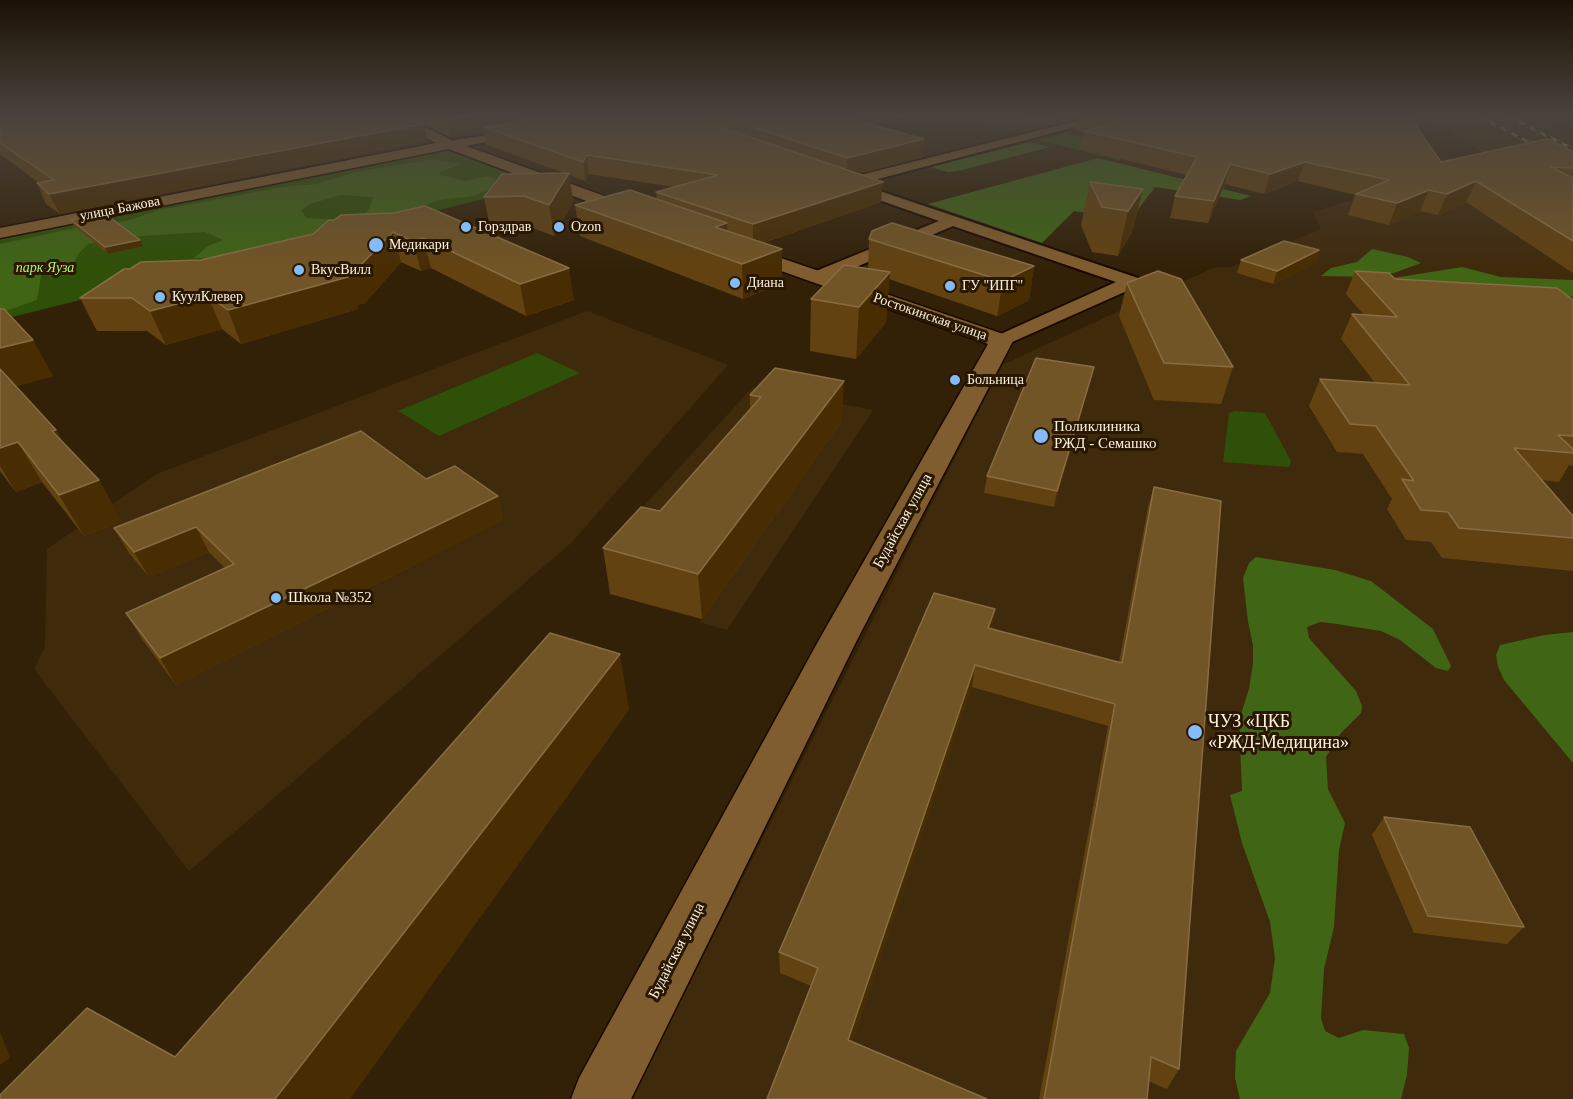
<!DOCTYPE html>
<meta charset="utf-8">
<style>
body{margin:0}
canvas{display:block;background:#332107}
</style>
<canvas width="1573" height="1099"></canvas>
<script>
const context = document.querySelector('canvas').getContext('2d');
context.lineJoin = 'round';
function paint(path, color) { context.fillStyle = color; context.fill(path, 'evenodd'); }
const poly = rows => new Path2D(rows.map(r => 'M' + r).join(''));
function strokePath(path, color, width, dash) { context.strokeStyle = color; context.lineWidth = width; context.lineCap = dash ? 'butt' : 'round'; context.setLineDash(dash || []); context.stroke(path); }
function write(font, color, halo, rows, align = 'center') {
  context.font = font + ' Georgia,serif'; context.lineWidth = 6; context.setLineDash([]); context.textBaseline = 'middle'; context.strokeStyle = halo; context.fillStyle = color; for (const [text, x, y, turn = 0] of rows) {
    context.save(); context.translate(x, y); context.rotate((+turn || 0) * Math.PI / 180); context.textAlign = isNaN(turn) ? turn : align; if (halo) context.strokeText(text, 0, 0); context.fillText(text, 0, 0); context.restore();
  }
}
const built = poly([
 [758,114,917,114,872,125,855,126],
 [942,114,1101,114,1103,115,1022,134],
 [1419,114,1526,114,1573,136,1573,188,1495,159],
 [1493,166,1573,194,1573,1099,631,1099,1002,365,1215,267,1231,267,1321,229,1313,212,1348,201],
 [587,311,728,365,571,543,189,871,34,669,45,647,47,549,157,474],
 [753,387,873,410,727,630,700,622,701,619,610,594,646,551,611,542]
]);
const green = poly([
 [1064,133,1145,152,1119,160,1038,140],
 [433,151,449,151,539,185,0,320,0,237],
 [537,353,580,373,439,436,398,411],
 [1235,411,1265,413,1291,461,1289,467,1223,462,1229,413]
]);
const forest = poly([
 [1030,142,1050,147,962,170,948,172,930,167],
 [1098,158,1251,196,1240,200,1155,187,1130,220,1074,211,1042,243,928,204],
 [434,159,460,164,438,174,464,181,489,176,503,183,474,196,439,200,382,221,361,217,369,209,373,197,341,195,310,204,301,210,306,218,338,220,314,235,227,258,194,258,208,246,223,240,205,232,143,236,88,244,79,253,74,262,42,271,37,300,0,313,0,244,94,224,127,221,159,210,283,187,316,184,356,172],
 [1372,249,1408,257,1421,263,1394,273,1370,277,1321,276,1331,268,1357,262],
 [1462,267,1501,277,1573,280,1573,297,1387,279],
 [1256,557,1335,570,1371,581,1433,629,1451,666,1448,671,1436,668,1400,640,1381,631,1330,623,1320,622,1307,627,1309,638,1356,691,1362,706,1361,713,1341,733,1326,757,1328,789,1345,823,1339,850,1334,927,1324,969,1321,1018,1325,1031,1339,1038,1363,1030,1404,1034,1409,1048,1407,1075,1401,1099,1240,1099,1235,1078,1236,1051,1270,993,1275,958,1270,922,1242,843,1230,795,1242,791,1239,720,1249,689,1253,663,1253,645,1248,622,1243,578,1249,563],
 [1573,632,1573,763,1504,680,1498,667,1496,655,1500,645,1544,635]
]);
const river = poly([
 [1559,114,1573,114,1573,122,1562,118,1559,114]
]);
const minor = poly([
 [1105,114,1124,114,859,184,1138,278,1141,282,1138,286,1001,347,994,345,991,341,994,337,1116,282,953,226,823,281,817,282,811,281,808,277,811,273,939,221,842,187,838,183,840,180,1105,114],
 [524,129,528,130,528,134,450,149,444,145,450,141,524,129]
]);
const tertiary = poly([
 [383,114,399,114,455,142,646,211,649,215,646,219,640,220,634,219,449,149,0,238,0,228,436,143,383,114],
 [740,244,1009,336,1013,341,858,638,631,1099,571,1099,579,1078,820,638,988,344,733,254,731,250,733,246,740,244]
]);
const rail = poly([
 [1474,114,1573,165],
 [1503,114,1573,149]
]);
const wall = poly([
 [0,114,833,114,923,157,858,174,881,202,763,243,782,249,782,283,743,299,580,236,575,205,657,200,656,192,674,187,589,174,585,181,569,175,573,202,554,236,530,227,490,227,484,197,564,173,487,145,484,131,450,137,424,124,428,141,60,214,46,204,37,183,39,183,0,154],
 [1010,114,1408,114,1441,162,1573,152,1573,273,1466,202,1438,215,1420,211,1389,225,1348,215,1355,195,1298,181,1264,194,1225,184,1208,223,1170,218,1175,196,1187,175,1080,149,1084,132,1074,129,1076,119,1054,125],
 [1090,182,1143,189,1132,232,1118,256,1092,252,1081,225],
 [394,213,574,300,526,316,431,268,421,271,401,262,365,303,357,305,358,309,241,344,222,329,166,345,147,331,97,331,80,298,130,269,201,260,313,234,334,220],
 [71,220,143,246,108,254,74,226],
 [869,239,1034,266,1029,300,997,316,889,279,886,322,856,359,810,351,811,299,868,268],
 [1319,250,1315,263,1273,284,1237,273,1241,260],
 [1355,271,1395,279,1573,300,1573,466,1569,465,1559,482,1542,480,1573,538,1573,571,1442,558,1431,542,1406,540,1387,509,1392,499,1363,454,1337,452,1309,406,1320,379,1375,383,1341,339,1352,314,1364,315,1346,294],
 [1127,283,1233,367,1221,404,1154,400,1119,316],
 [0,309,53,376,16,386,56,430,63,442,122,521,84,536,42,482,16,492,0,471],
 [1094,367,1090,382,1054,507,984,493,987,476],
 [775,368,842,421,702,619,610,594,603,548,660,511,750,409,750,395],
 [426,479,498,496,503,520,176,685,142,639,126,613,225,568,209,552,149,577,129,553,114,528],
 [1154,487,1179,1069,1167,1089,1148,1081,1147,1099,1039,1099,1108,726,972,687,852,1042,767,1099,811,986,780,973,779,952,995,609,991,629,1119,662,1148,507],
 [1384,817,1524,927,1507,944,1414,933,1372,835]
]);
const shadedWall = poly([
 [483,114,592,114,484,127,484,131,450,137,446,120],
 [1056,114,1077,114,1076,119,1054,125],
 [424,124,428,141,60,214,49,194],
 [924,139,923,157,846,177,847,158],
 [587,155,589,174,585,181,583,162],
 [1305,162,1298,181,1264,194,1270,174],
 [1230,164,1225,184,1208,223,1214,201],
 [569,173,573,202,554,236,549,205],
 [1476,181,1466,202,1438,215,1447,194],
 [883,182,881,202,753,246,753,224],
 [1143,189,1132,232,1118,256,1128,211],
 [1429,190,1420,211,1389,225,1397,203],
 [727,223,728,255,715,227],
 [393,232,401,262,365,303,357,305,358,309,241,344,228,310],
 [423,238,431,268,421,271,413,241],
 [140,240,143,246,108,254,105,247],
 [782,249,782,283,743,299,742,264],
 [1319,250,1315,263,1273,284,1277,271],
 [1034,266,1029,300,997,316,1003,281],
 [569,268,574,300,526,316,520,284],
 [890,272,886,322,856,359,859,307],
 [208,296,222,329,166,345,150,311],
 [33,340,53,376,7,389,0,377,0,348],
 [1094,367,1090,382,1054,507,1057,491],
 [844,381,842,421,702,619,698,574],
 [56,430,79,469,52,431],
 [18,442,42,482,16,492,0,466,0,448],
 [99,480,122,521,84,536,59,495],
 [498,496,503,520,176,685,160,658],
 [196,527,209,552,149,577,134,552],
 [995,609,991,630,988,628],
 [620,654,629,710,350,1099,275,1099],
 [975,665,972,687,846,1060,848,1040],
 [0,1032,10,1058,0,1065]
]);
const building = poly([
 [0,114,406,114,424,124,49,194,37,183,54,180,0,143,0,114],
 [434,114,483,114,446,120,434,114],
 [561,114,681,114,883,182,753,224,656,192,718,175,587,155,583,162,484,127,561,114],
 [713,114,833,114,924,139,847,158,713,114],
 [1087,114,1408,114,1441,162,1547,139,1573,152,1573,168,1551,167,1573,178,1573,241,1476,181,1447,194,1429,190,1397,203,1356,194,1389,180,1305,162,1270,174,1230,164,1214,201,1175,196,1197,157,1084,131,1121,122,1087,114],
 [569,173,549,205,524,196,484,197,502,174,569,173],
 [1090,182,1143,189,1128,211,1102,207,1090,182],
 [630,190,727,223,715,227,782,249,742,264,575,205,630,190],
 [425,206,569,268,520,284,423,238,413,241,393,232,355,271,344,274,348,277,228,310,208,296,150,311,132,298,80,298,124,269,130,269,141,262,201,260,313,234,329,220,334,220,341,215,394,213,425,206],
 [104,213,140,240,105,247,71,220,104,213],
 [892,223,1034,266,1003,281,869,239,872,231,892,223],
 [1284,241,1319,250,1277,271,1241,260,1284,241],
 [844,265,890,272,859,307,811,299,844,265],
 [1158,271,1181,279,1233,367,1164,363,1127,283,1158,271],
 [1355,271,1389,273,1395,279,1557,288,1573,300,1573,436,1558,435,1573,449,1573,453,1514,448,1573,516,1573,538,1459,528,1448,512,1421,510,1402,479,1414,481,1376,426,1350,424,1320,379,1410,385,1352,314,1397,317,1355,271],
 [0,309,4,309,33,340,0,348,0,309],
 [1036,358,1094,367,1057,491,987,476,1036,358],
 [775,368,844,381,698,574,603,548,641,507,660,511,761,397,750,395,775,368],
 [0,369,56,430,52,431,99,480,59,495,18,442,0,448,0,369],
 [361,431,426,479,455,466,498,496,160,658,126,613,234,564,196,527,134,552,114,528,361,431],
 [1154,487,1221,501,1179,1069,1151,1057,1147,1099,1044,1099,1115,704,975,665,848,1040,987,1099,767,1099,818,968,779,952,934,593,995,609,988,628,1122,663,1154,487],
 [550,633,620,654,275,1099,0,1099,0,1095,87,1008,175,1057,550,633],
 [1384,817,1470,827,1524,927,1428,916,1384,817]
]);
const markers = [
 [466,227,6,"#84bcfb"],
 [559,227,6,"#84bcfb"],
 [376,245,8,"#84bcfb"],
 [299,270,6,"#84bcfb"],
 [735,283,6,"#84bcfb"],
 [950,286,6,"#84bcfb"],
 [160,297,6,"#84bcfb"],
 [955,380,6,"#84bcfb"],
 [1041,436,8,"#84bcfb"],
 [276,598,6,"#84bcfb"],
 [1195,732,8,"#84bcfb"]
];
const farStreetnames = [
 ["улица Бажова",120,209,-11],
 ["Ростокинская улица",930,317,19]
];
const farPoinames = [
 ["Горздрав",478,227],
 ["Ozon",571,227],
 ["Медикари",389,245],
 ["ВкусВилл",311,270],
 ["Диана",747,283],
 ["ГУ \"ИПГ\"",962,286],
 ["КуулКлевер",172,297],
 ["Больница",967,380]
];
const farParknames = [
 ["парк Яуза",45,268]
];
const poiNames = [
 ["Поликлиника",1054,427],
 ["РЖД - Семашко",1054,444],
 ["Школа №352",288,598]
];
const streetNames = [
 ["Будайская улица",903,521,-61],
 ["Будайская улица",677,951,-63]
];
const nearPoinames = [
 ["ЧУЗ «ЦКБ",1208,722],
 ["«РЖД-Медицина»",1208,743]
];
paint(built, '#3f2a0c');
paint(green, '#2f5008');
paint(forest, '#3f6515');
paint(river, '#180025');
strokePath(minor, '#1a0900', 4);
strokePath(tertiary, '#1a0900', 3);
paint(minor, '#805d2e');
paint(tertiary, '#805d2e');
strokePath(rail, '#a1927e', 3);
strokePath(rail, '#291700', 2, [6]);
paint(wall, '#624210');
paint(shadedWall, '#482d03');
paint(building, '#725526');
strokePath(building, '#886d44', 1.5);
const sky = context.createLinearGradient(0, 0, 0, 268);
sky.addColorStop(0, '#1c1204');
sky.addColorStop(0.43, '#4a433c');
sky.addColorStop(1, '#4a433c00');
context.fillStyle = sky;
context.fillRect(0, 0, 1573, 268);
for (const [x, y, r, color] of markers) { const dot = new Path2D(); dot.arc(x, y, r, 0, 2 * Math.PI); context.fillStyle = color; context.fill(dot); strokePath(dot, '#291700', 2); }
write('14px', '#fdf1e2', '#291700', farStreetnames);
write('14px', '#fdf1e2', '#291700', farPoinames, 'left');
write('italic 14px', '#aef272', '#291700', farParknames);
write('15px', '#fdf1e2', '#291700', poiNames, 'left');
write('15px', '#fdf1e2', '#291700', streetNames);
write('18px', '#fdf1e2', '#291700', nearPoinames, 'left');
</script>
